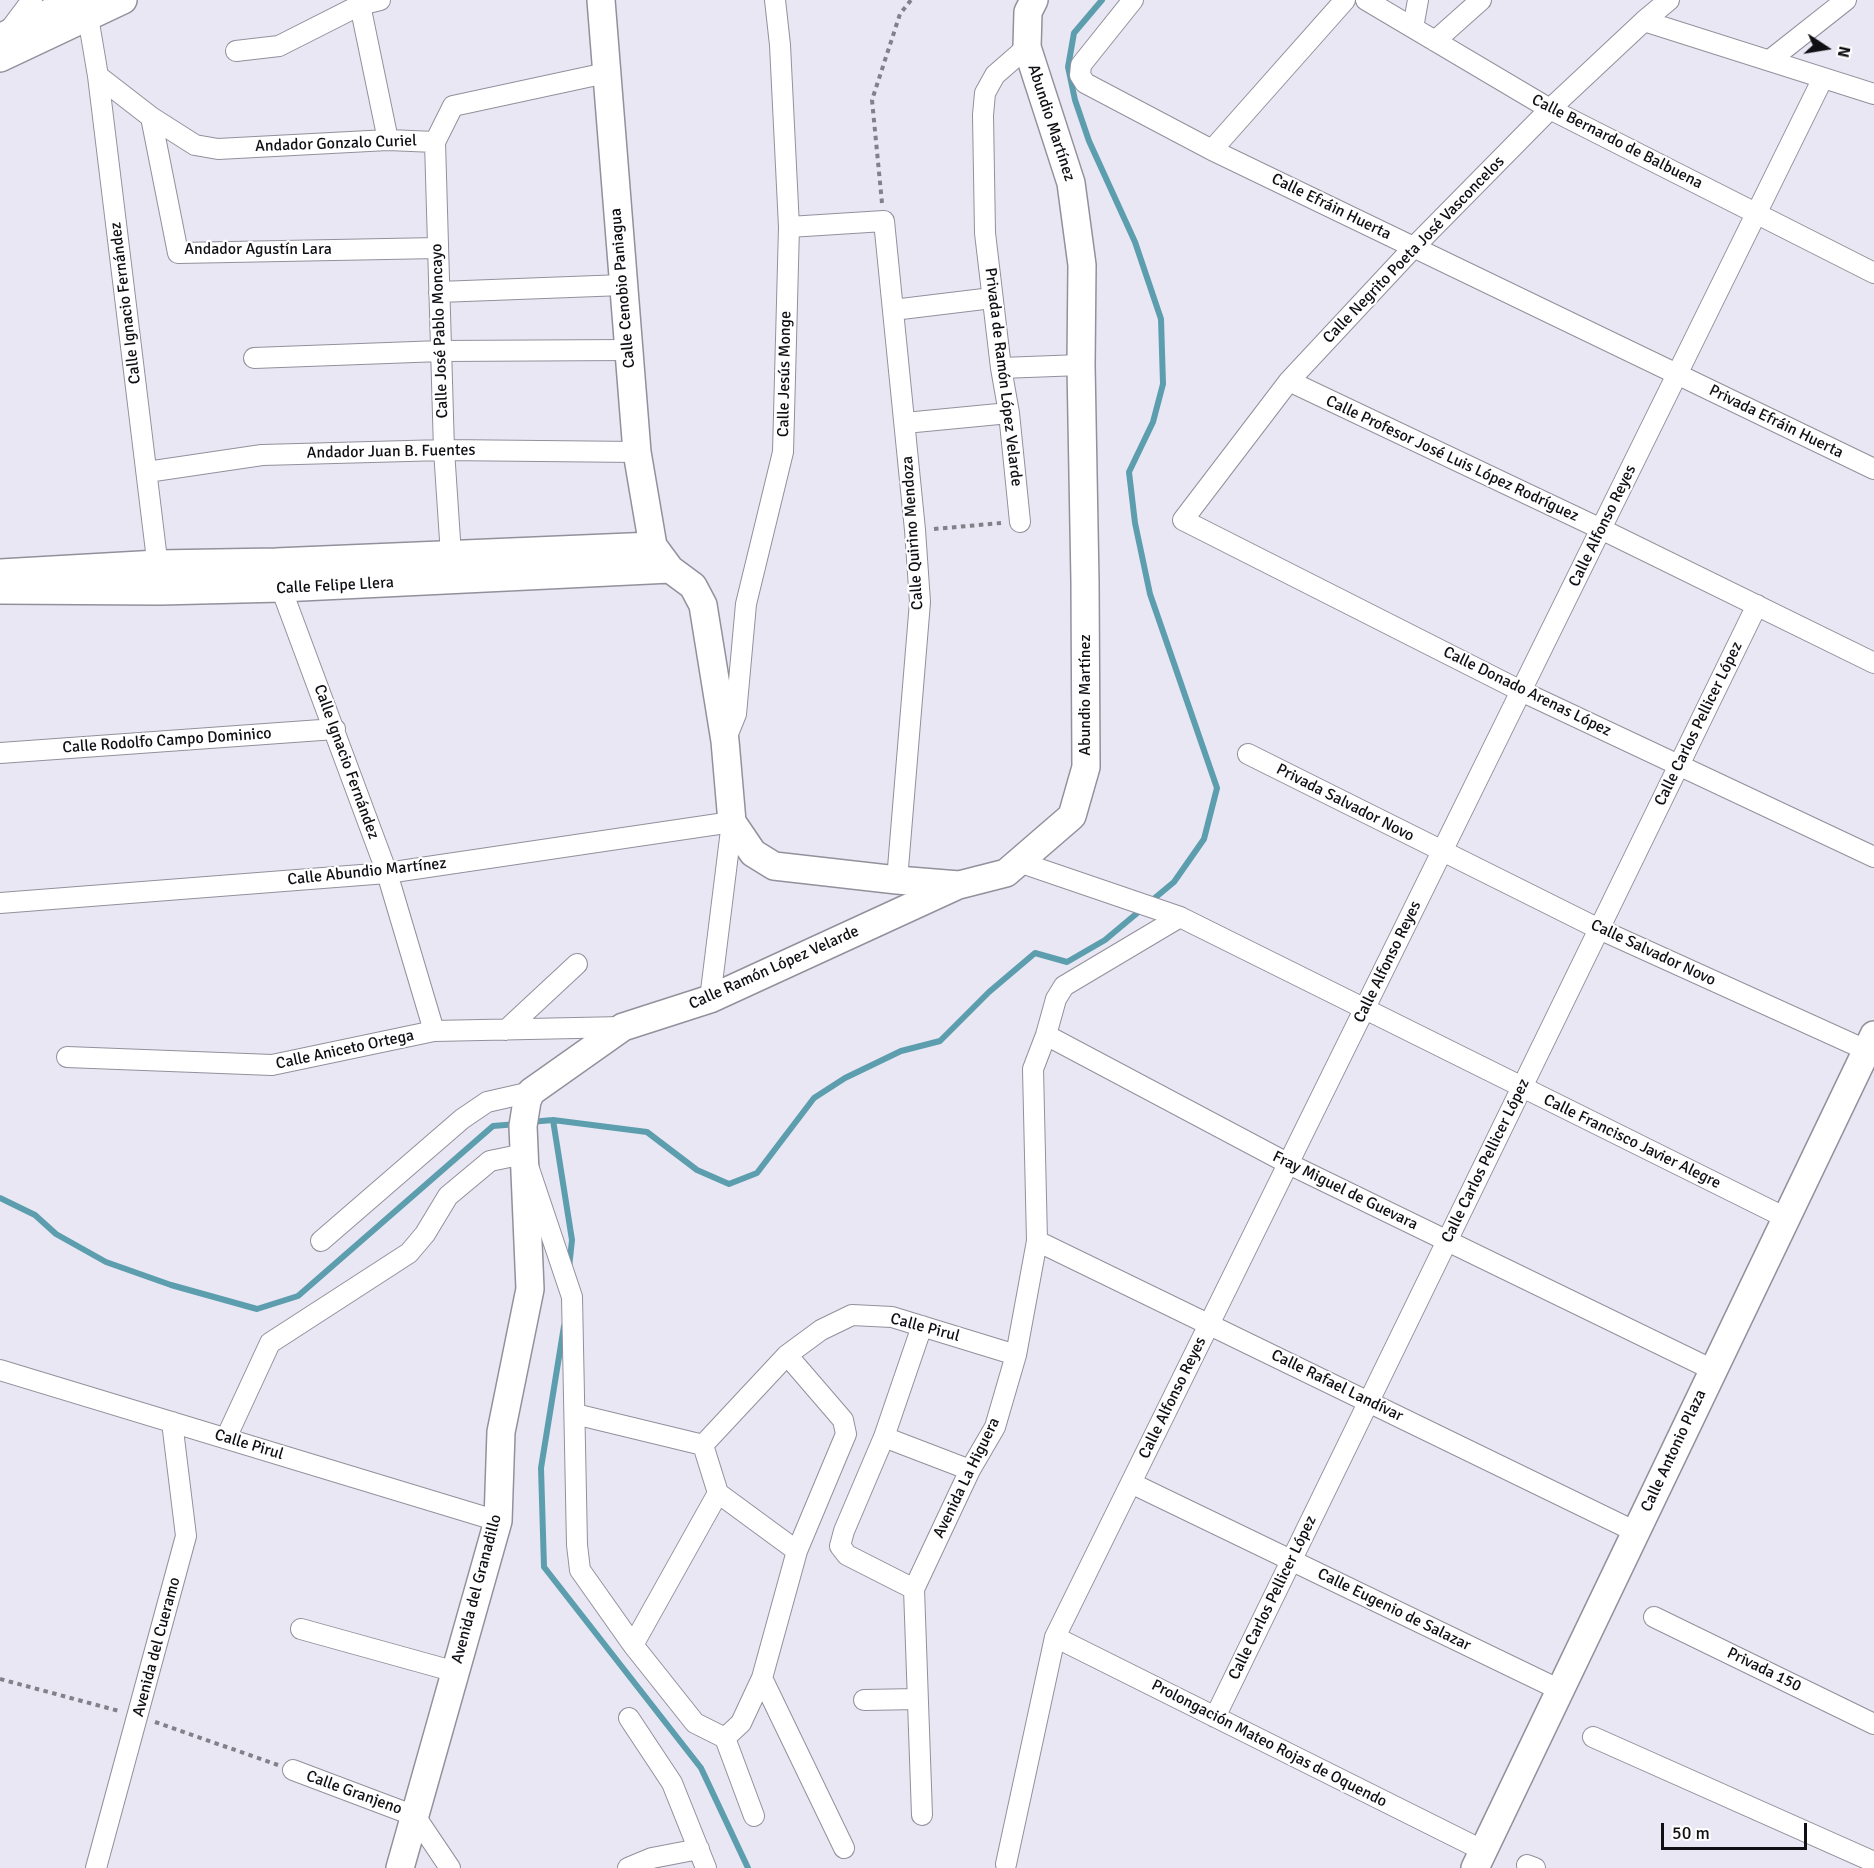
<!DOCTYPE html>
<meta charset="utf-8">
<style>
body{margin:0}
#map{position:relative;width:1874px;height:1868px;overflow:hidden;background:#e9e7f4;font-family:Signika,sans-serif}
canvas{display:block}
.north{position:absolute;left:1796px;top:18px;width:60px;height:60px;-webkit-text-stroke:4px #fff;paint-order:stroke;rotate:102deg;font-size:16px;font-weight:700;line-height:24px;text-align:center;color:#100f14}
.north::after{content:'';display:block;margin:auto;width:21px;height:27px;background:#100f14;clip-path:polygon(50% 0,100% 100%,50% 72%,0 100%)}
.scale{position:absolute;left:1661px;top:1823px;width:146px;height:27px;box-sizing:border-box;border:3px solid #100f14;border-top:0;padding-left:8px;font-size:18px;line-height:21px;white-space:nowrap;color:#100f14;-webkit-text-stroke:4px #fff;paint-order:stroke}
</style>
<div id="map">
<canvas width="1874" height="1868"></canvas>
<div class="north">N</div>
<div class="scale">50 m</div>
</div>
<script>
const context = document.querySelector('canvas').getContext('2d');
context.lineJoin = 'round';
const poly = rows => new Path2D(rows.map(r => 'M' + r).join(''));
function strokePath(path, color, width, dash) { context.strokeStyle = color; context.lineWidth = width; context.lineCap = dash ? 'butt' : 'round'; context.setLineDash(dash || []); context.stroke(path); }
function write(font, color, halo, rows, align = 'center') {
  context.font = font + ' Signika,sans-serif'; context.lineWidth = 4.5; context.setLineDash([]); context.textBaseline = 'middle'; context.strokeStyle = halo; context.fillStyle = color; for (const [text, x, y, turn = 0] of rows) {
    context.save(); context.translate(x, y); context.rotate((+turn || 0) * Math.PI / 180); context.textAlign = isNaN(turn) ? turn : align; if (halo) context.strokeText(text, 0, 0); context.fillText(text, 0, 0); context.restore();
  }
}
const stream = poly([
 [1102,0,1074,33,1068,67,1075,100,1089,141,1135,242,1161,319,1163,384,1153,422,1129,472,1135,523,1150,594,1217,788,1204,839,1174,882,1150,902],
 [553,1120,572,1240,569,1268],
 [530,1122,553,1120,647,1132,697,1170,729,1184,757,1173,814,1098,845,1078,901,1051,940,1041,989,992,1035,953,1067,962,1105,940,1142,909],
 [0,1198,35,1215,56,1234,106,1262,171,1285,257,1309,298,1296,493,1126,517,1124],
 [564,1326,541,1468,544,1567,701,1768,748,1868]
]);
const path = poly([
 [882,203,872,100,900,14,911,0],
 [934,529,1001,523],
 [0,1679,119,1711],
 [155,1722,278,1765]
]);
const street = poly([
 [359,0,388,140],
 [1133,0,1081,65,1080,75,1085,83,1212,150,1874,469],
 [1366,0,1550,109,1874,273],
 [1669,0,1644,21,1550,109,1414,247,1289,381,1183,520,1521,691,1874,857],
 [84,5,88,17,98,76,159,576],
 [1644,21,1874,94],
 [1413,28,1418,0],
 [8,32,32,0],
 [1435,41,1481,0],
 [236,51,279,46,360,5,380,0],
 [1770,60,1846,0],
 [98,76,151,117,195,145,218,149,388,140,435,142],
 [151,117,178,253,438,248],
 [1212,150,1345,0],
 [789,227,884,221,915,530,920,602,897,880],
 [439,292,623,285],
 [893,310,992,298],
 [254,358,441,351,628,350],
 [1001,368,1081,365],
 [1289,381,1601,529,1874,663],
 [905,423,1009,413],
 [147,472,262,455,444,450,637,452],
 [1020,522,1009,413,1001,368,985,233,983,115,985,93,995,75,1027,47],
 [451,555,444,450,435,142,453,106,606,73],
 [279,576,281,588,387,873,434,1031],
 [725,741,736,714,746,604,783,452,789,227,780,45,775,0],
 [0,753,335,729],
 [1248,754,1599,929,1866,1050],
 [1019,862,1180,917,1786,1218],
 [0,903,387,873,732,822,710,999],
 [506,1030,577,964],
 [1046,1035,1289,1164,1713,1370],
 [67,1057,272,1065,434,1031,623,1027],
 [321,1241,462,1119,487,1102,531,1092],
 [1037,1241,1636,1532],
 [0,1370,498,1521],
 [575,1414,703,1445,718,1493,797,1551],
 [884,1437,970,1470],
 [226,1438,270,1343,409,1253,425,1234,448,1196,490,1161,524,1154,572,1297,577,1545,580,1570,633,1645,695,1723,725,1738,754,1816],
 [703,1445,787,1355,821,1330,852,1315,892,1317,1016,1355],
 [1131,1483,1560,1690],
 [914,1589,847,1555,840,1546,844,1531,884,1437,922,1326],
 [1654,1617,1874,1724],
 [301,1629,456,1672],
 [1055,1637,1484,1851],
 [633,1645,718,1493],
 [762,1678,844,1848],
 [864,1700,917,1699],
 [1215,1717,1757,605],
 [629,1718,672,1783,706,1868],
 [1593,1737,1874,1862],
 [725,1738,741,1723,762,1678,797,1551,846,1434,843,1420,787,1355],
 [293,1770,415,1816,450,1868],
 [922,1815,914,1589,970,1470,995,1427,1016,1355,1037,1241,1033,1069,1046,1035,1056,999,1064,986,1180,917],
 [1006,1864,1055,1637,1823,78],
 [1527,1865,1535,1868],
 [96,1868,186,1536,172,1422],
 [628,1868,652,1858,699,1849]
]);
const secondary = poly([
 [601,0,637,452,653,546,670,569,693,586,703,605,725,741,732,822,753,853,774,866,897,880,959,885,1006,873,1072,816,1086,767,1085,582,1081,365,1082,265,1071,183,1027,47,1028,12,1034,0],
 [0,38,74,0],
 [0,58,123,0],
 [0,573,158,564,276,562,653,546],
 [0,590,160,591,281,588,670,569],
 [400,1868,498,1521,501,1432,530,1289,523,1126,527,1101,531,1092,623,1027,710,999,956,886],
 [1475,1868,1874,1035]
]);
const streetNames = [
 ["Abundio Martínez",1051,123,72],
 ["Calle Bernardo de Balbuena",1617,142,27],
 ["Andador Gonzalo Curiel",336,144,-2],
 ["Calle Efráin Huerta",1331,207,26],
 ["Andador Agustín Lara",258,250],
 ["Calle Negrito Poeta José Vasconcelos",1414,250,-46],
 ["Calle Cenobio Paniagua",623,288,-95],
 ["Calle Ignacio Fernández",126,303,-97],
 ["Calle José Pablo Moncayo",440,331,-92],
 ["Calle Jesús Monge",785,374,-89],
 ["Privada de Ramón López Velarde",1003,377,83],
 ["Privada Efráin Huerta",1776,422,26],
 ["Andador Juan B. Fuentes",391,452,-1],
 ["Calle Profesor José Luis López Rodríguez",1452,459,25],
 ["Calle Alfonso Reyes",1603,526,-64],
 ["Calle Quirino Mendoza",913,533,-94],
 ["Calle Felipe Llera",335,586,-3],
 ["Calle Donado Arenas López",1527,692,26],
 ["Abundio Martínez",1086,695,-90],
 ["Calle Carlos Pellicer López",1699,724,-64],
 ["Calle Rodolfo Campo Dominico",167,741,-4],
 ["Calle Ignacio Fernández",346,762,70],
 ["Privada Salvador Novo",1345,803,27],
 ["Calle Abundio Martínez",367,872,-6],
 ["Calle Salvador Novo",1653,953,25],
 ["Calle Alfonso Reyes",1388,962,-64],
 ["Calle Ramón López Velarde",774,968,-24],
 ["Calle Aniceto Ortega",345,1050,-12],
 ["Calle Francisco Javier Alegre",1632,1142,26],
 ["Calle Carlos Pellicer López",1486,1161,-64],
 ["Fray Miguel de Guevara",1345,1191,26],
 ["Calle Pirul",925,1328,15],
 ["Calle Rafael Landívar",1337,1386,26],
 ["Calle Alfonso Reyes",1173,1398,-64],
 ["Calle Pirul",249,1445,17],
 ["Calle Antonio Plaza",1674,1451,-65],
 ["Avenida La Higuera",967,1478,-64],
 ["Avenida del Granadillo",477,1589,-75],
 ["Calle Carlos Pellicer López",1273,1598,-64],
 ["Calle Eugenio de Salazar",1394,1610,26],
 ["Avenida del Cueramo",157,1647,-75],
 ["Privada 150",1764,1670,26],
 ["Prolongación Mateo Rojas de Oquendo",1269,1744,27],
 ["Calle Granjeno",354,1793,20]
];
strokePath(stream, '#5d9eae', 6);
strokePath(street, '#93909c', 22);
strokePath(secondary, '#93909c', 30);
strokePath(path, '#828089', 4, [4.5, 4.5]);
strokePath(street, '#fff', 20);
strokePath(secondary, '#fff', 27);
write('16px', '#100f14', '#fff', streetNames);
</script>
